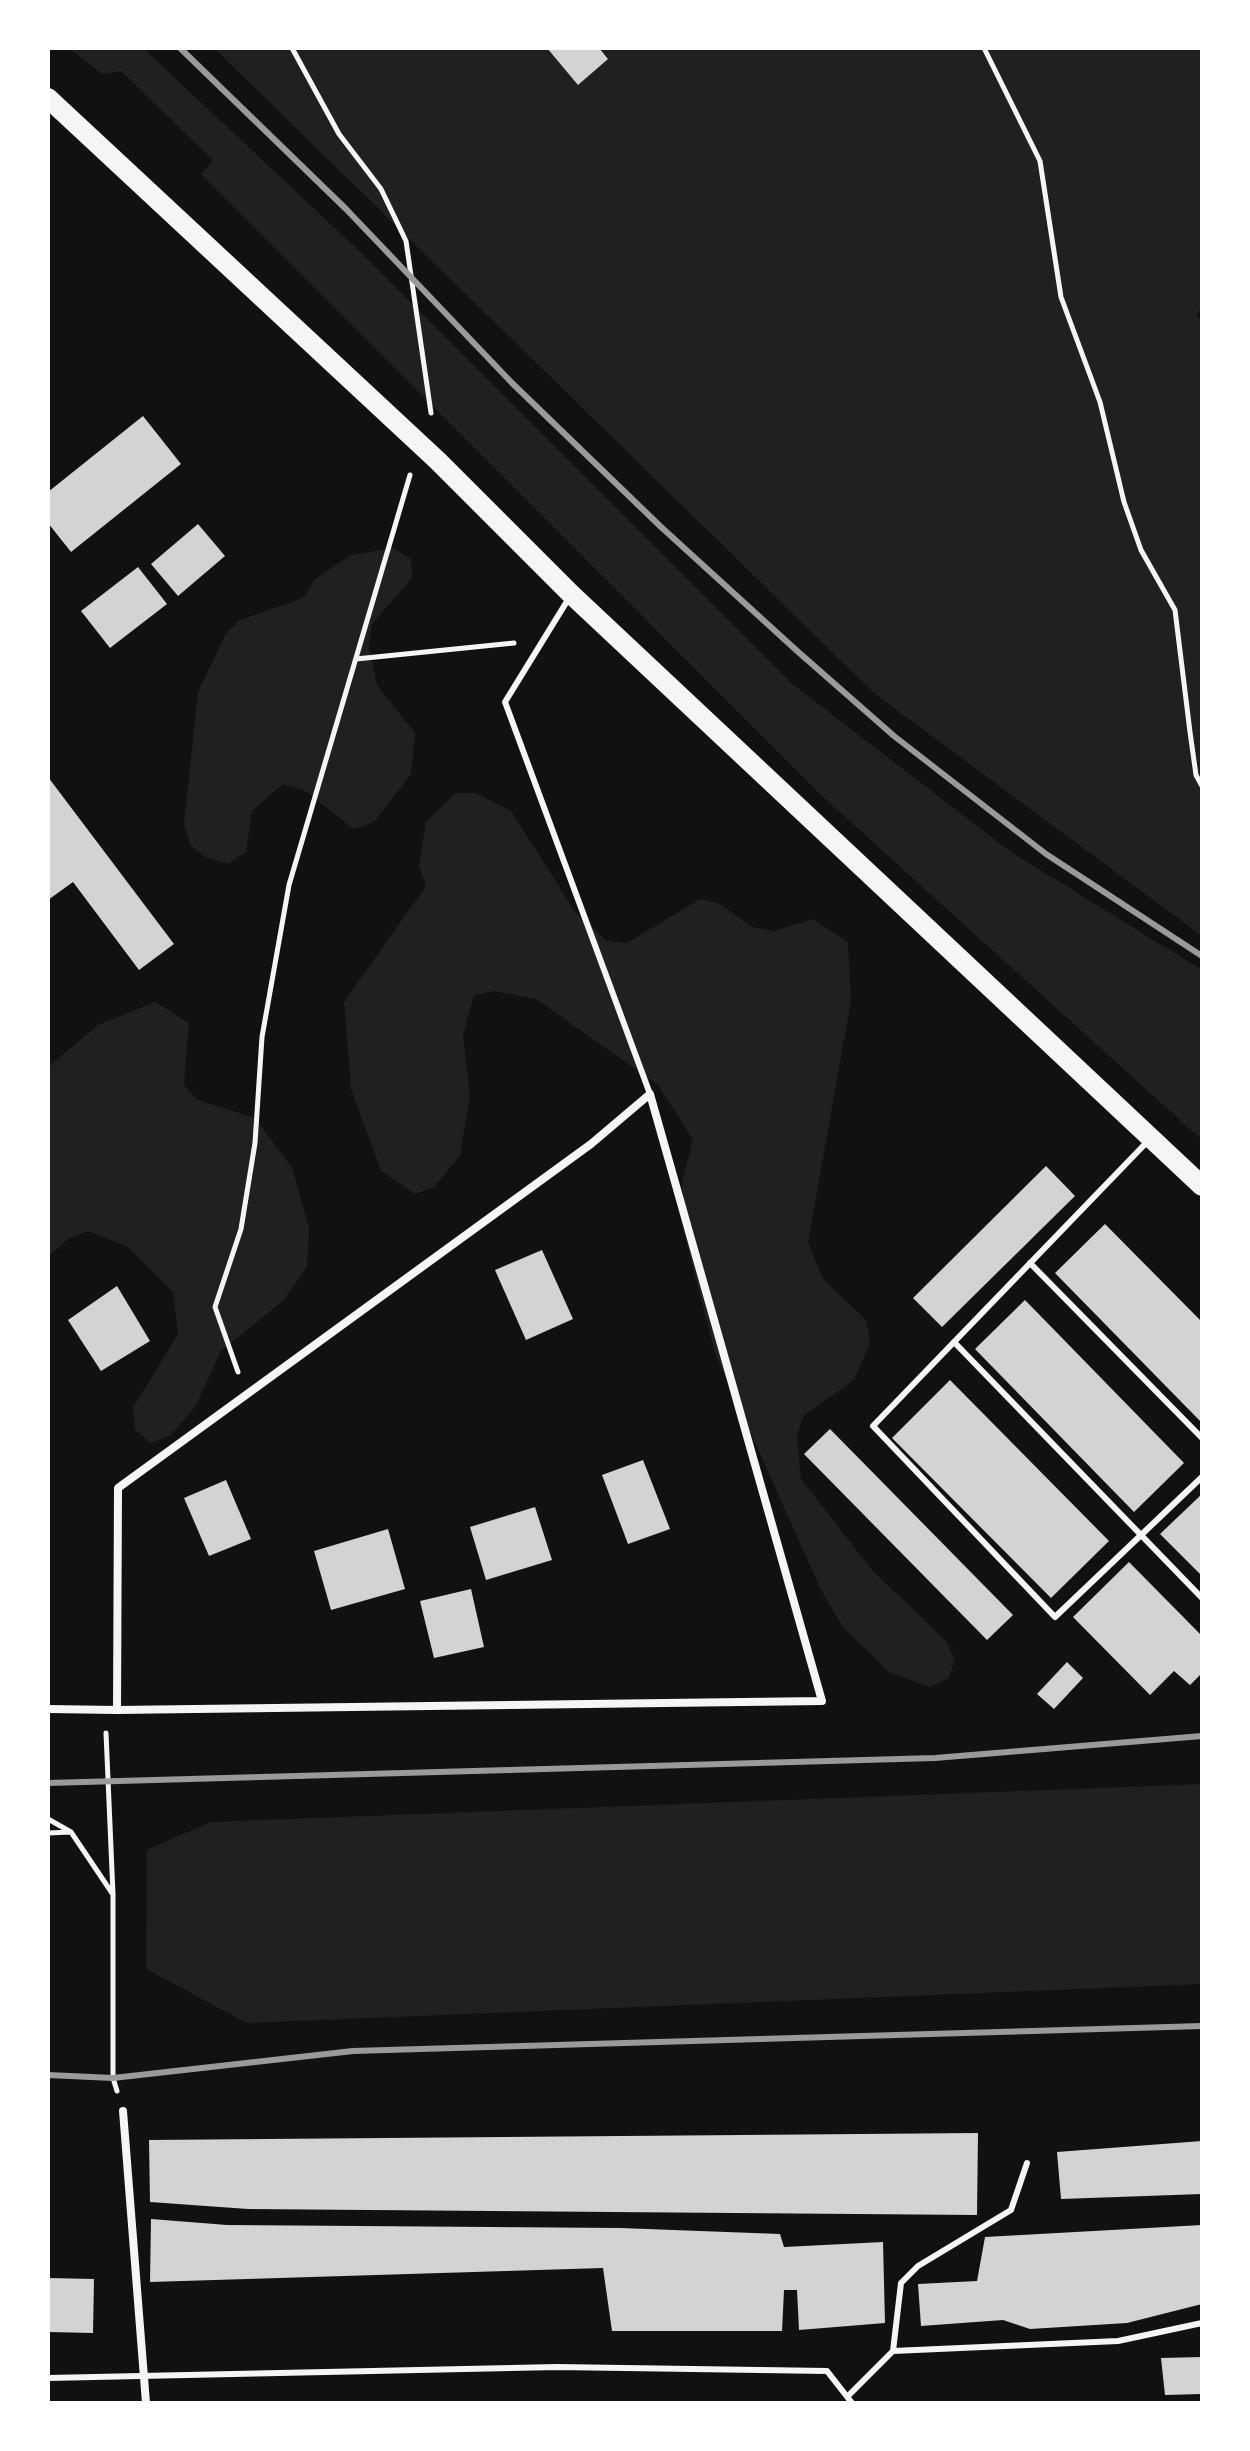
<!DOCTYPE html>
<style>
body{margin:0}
#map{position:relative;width:1250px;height:2451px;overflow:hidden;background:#111;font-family:"Roboto Serif",serif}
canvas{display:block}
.frame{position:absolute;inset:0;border:50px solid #fff;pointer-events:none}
</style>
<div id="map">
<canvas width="1250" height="2451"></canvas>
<div class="frame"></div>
</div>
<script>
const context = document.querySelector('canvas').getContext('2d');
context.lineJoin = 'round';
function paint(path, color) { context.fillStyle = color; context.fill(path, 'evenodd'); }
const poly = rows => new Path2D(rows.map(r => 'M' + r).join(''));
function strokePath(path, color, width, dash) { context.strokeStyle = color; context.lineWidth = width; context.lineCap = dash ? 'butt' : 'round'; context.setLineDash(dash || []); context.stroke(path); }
const green = poly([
 [69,48,143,48,355,247,791,683,1011,852,1202,970,1202,1140,822,796,201,174,213,160,121,71,102,74],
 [214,48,1202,48,1202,308,1196,315,1202,321,1202,936,875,694],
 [393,548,411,559,412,578,372,624,369,645,377,685,415,733,411,774,374,822,354,829,304,790,283,784,252,811,246,852,228,864,207,858,191,846,184,824,198,692,225,635,240,620,303,598,315,579,351,555],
 [456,793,476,793,511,811,576,913,607,941,627,943,700,899,720,904,752,927,774,931,813,919,848,942,851,1001,808,1242,823,1279,867,1321,870,1343,854,1380,803,1416,797,1436,801,1479,872,1570,946,1641,955,1660,948,1679,930,1687,889,1672,843,1627,821,1590,715,1353,683,1229,682,1182,693,1140,658,1085,536,999,494,991,474,995,463,1035,470,1096,460,1156,434,1187,415,1194,381,1171,351,1089,344,1002,426,886,419,866,426,822],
 [155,1002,189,1023,184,1085,198,1100,255,1118,292,1168,309,1227,307,1267,283,1301,221,1351,195,1407,170,1436,150,1443,135,1429,133,1408,178,1334,173,1292,128,1247,88,1231,68,1239,48,1257,48,1067,98,1025],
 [1202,1784,1202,1984,247,2023,146,1969,147,1850,211,1822]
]);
const building = poly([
 [547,48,599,48,608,59,578,85],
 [143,416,181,464,71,552,48,523,48,492],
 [198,524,225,556,178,596,151,564],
 [138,567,167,604,110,648,81,611],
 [48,777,174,944,139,970,73,882,48,900],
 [1046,1166,1075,1196,942,1327,913,1298],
 [1105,1224,1202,1322,1202,1423,1055,1273],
 [542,1250,573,1319,526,1340,495,1270],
 [117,1286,150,1341,101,1371,68,1320],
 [1025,1300,1184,1463,1134,1512,975,1349],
 [950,1380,1109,1541,1051,1598,892,1438],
 [830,1429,1013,1615,987,1640,804,1454],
 [643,1460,670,1529,628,1544,602,1475],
 [226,1480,251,1539,209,1556,184,1498],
 [1202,1494,1202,1576,1160,1534],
 [535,1507,552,1560,486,1580,470,1527],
 [388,1529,405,1589,331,1610,314,1551],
 [1129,1562,1202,1636,1202,1673,1190,1685,1174,1671,1150,1695,1073,1617],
 [471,1589,484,1647,434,1658,420,1601],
 [1067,1662,1083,1678,1054,1709,1037,1694],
 [978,2133,977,2215,248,2209,150,2202,149,2140],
 [1202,2141,1202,2194,1061,2199,1057,2152],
 [151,2219,227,2225,620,2228,780,2234,784,2247,883,2242,885,2323,799,2330,797,2290,784,2290,782,2331,612,2331,603,2268,150,2282],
 [1202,2225,1202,2304,1127,2323,1030,2329,1003,2320,921,2326,918,2284,977,2281,985,2237],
 [48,2278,94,2279,93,2333,48,2332],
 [1202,2357,1202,2394,1165,2395,1161,2358]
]);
const path = poly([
 [292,48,339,134,381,189,406,241,431,413],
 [984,48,1040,161,1061,297,1100,402,1124,502,1141,550,1175,610,1190,732,1196,775,1202,786],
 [356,659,514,643],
 [238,1372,215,1307,241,1229,255,1143,262,1037,289,885,410,475],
 [106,1733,113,1894,113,2078,117,2091],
 [48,1819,71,1832,112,1893],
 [48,1833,71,1832]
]);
const service = poly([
 [569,598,505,702,650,1094],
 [1147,1142,873,1426,1055,1617,1202,1477],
 [1030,1263,1202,1438],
 [954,1342,1202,1598],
 [893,2351,901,2283,918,2266,1011,2210,1027,2163],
 [48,2378,557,2367,827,2371,852,2403],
 [849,2395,893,2351,1118,2341,1202,2323]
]);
const minor = poly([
 [48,1709,117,1710,822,1701,650,1094,591,1144,118,1488,117,1710],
 [123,2111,146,2403]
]);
const primary = poly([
 [48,98,438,461,571,594,1202,1186]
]);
const rail = poly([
 [180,48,346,209,512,383,660,526,796,650,894,736,1046,854,1202,956],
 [48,1783,935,1758,1202,1736],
 [48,2075,113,2078,353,2051,1202,2026]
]);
paint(green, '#202020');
paint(building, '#d3d3d3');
strokePath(path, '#f5f5f5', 5);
strokePath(service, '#f5f5f5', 6);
strokePath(minor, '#f5f5f5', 8);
strokePath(primary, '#f5f5f5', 20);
strokePath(rail, '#9a9a9a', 6);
</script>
